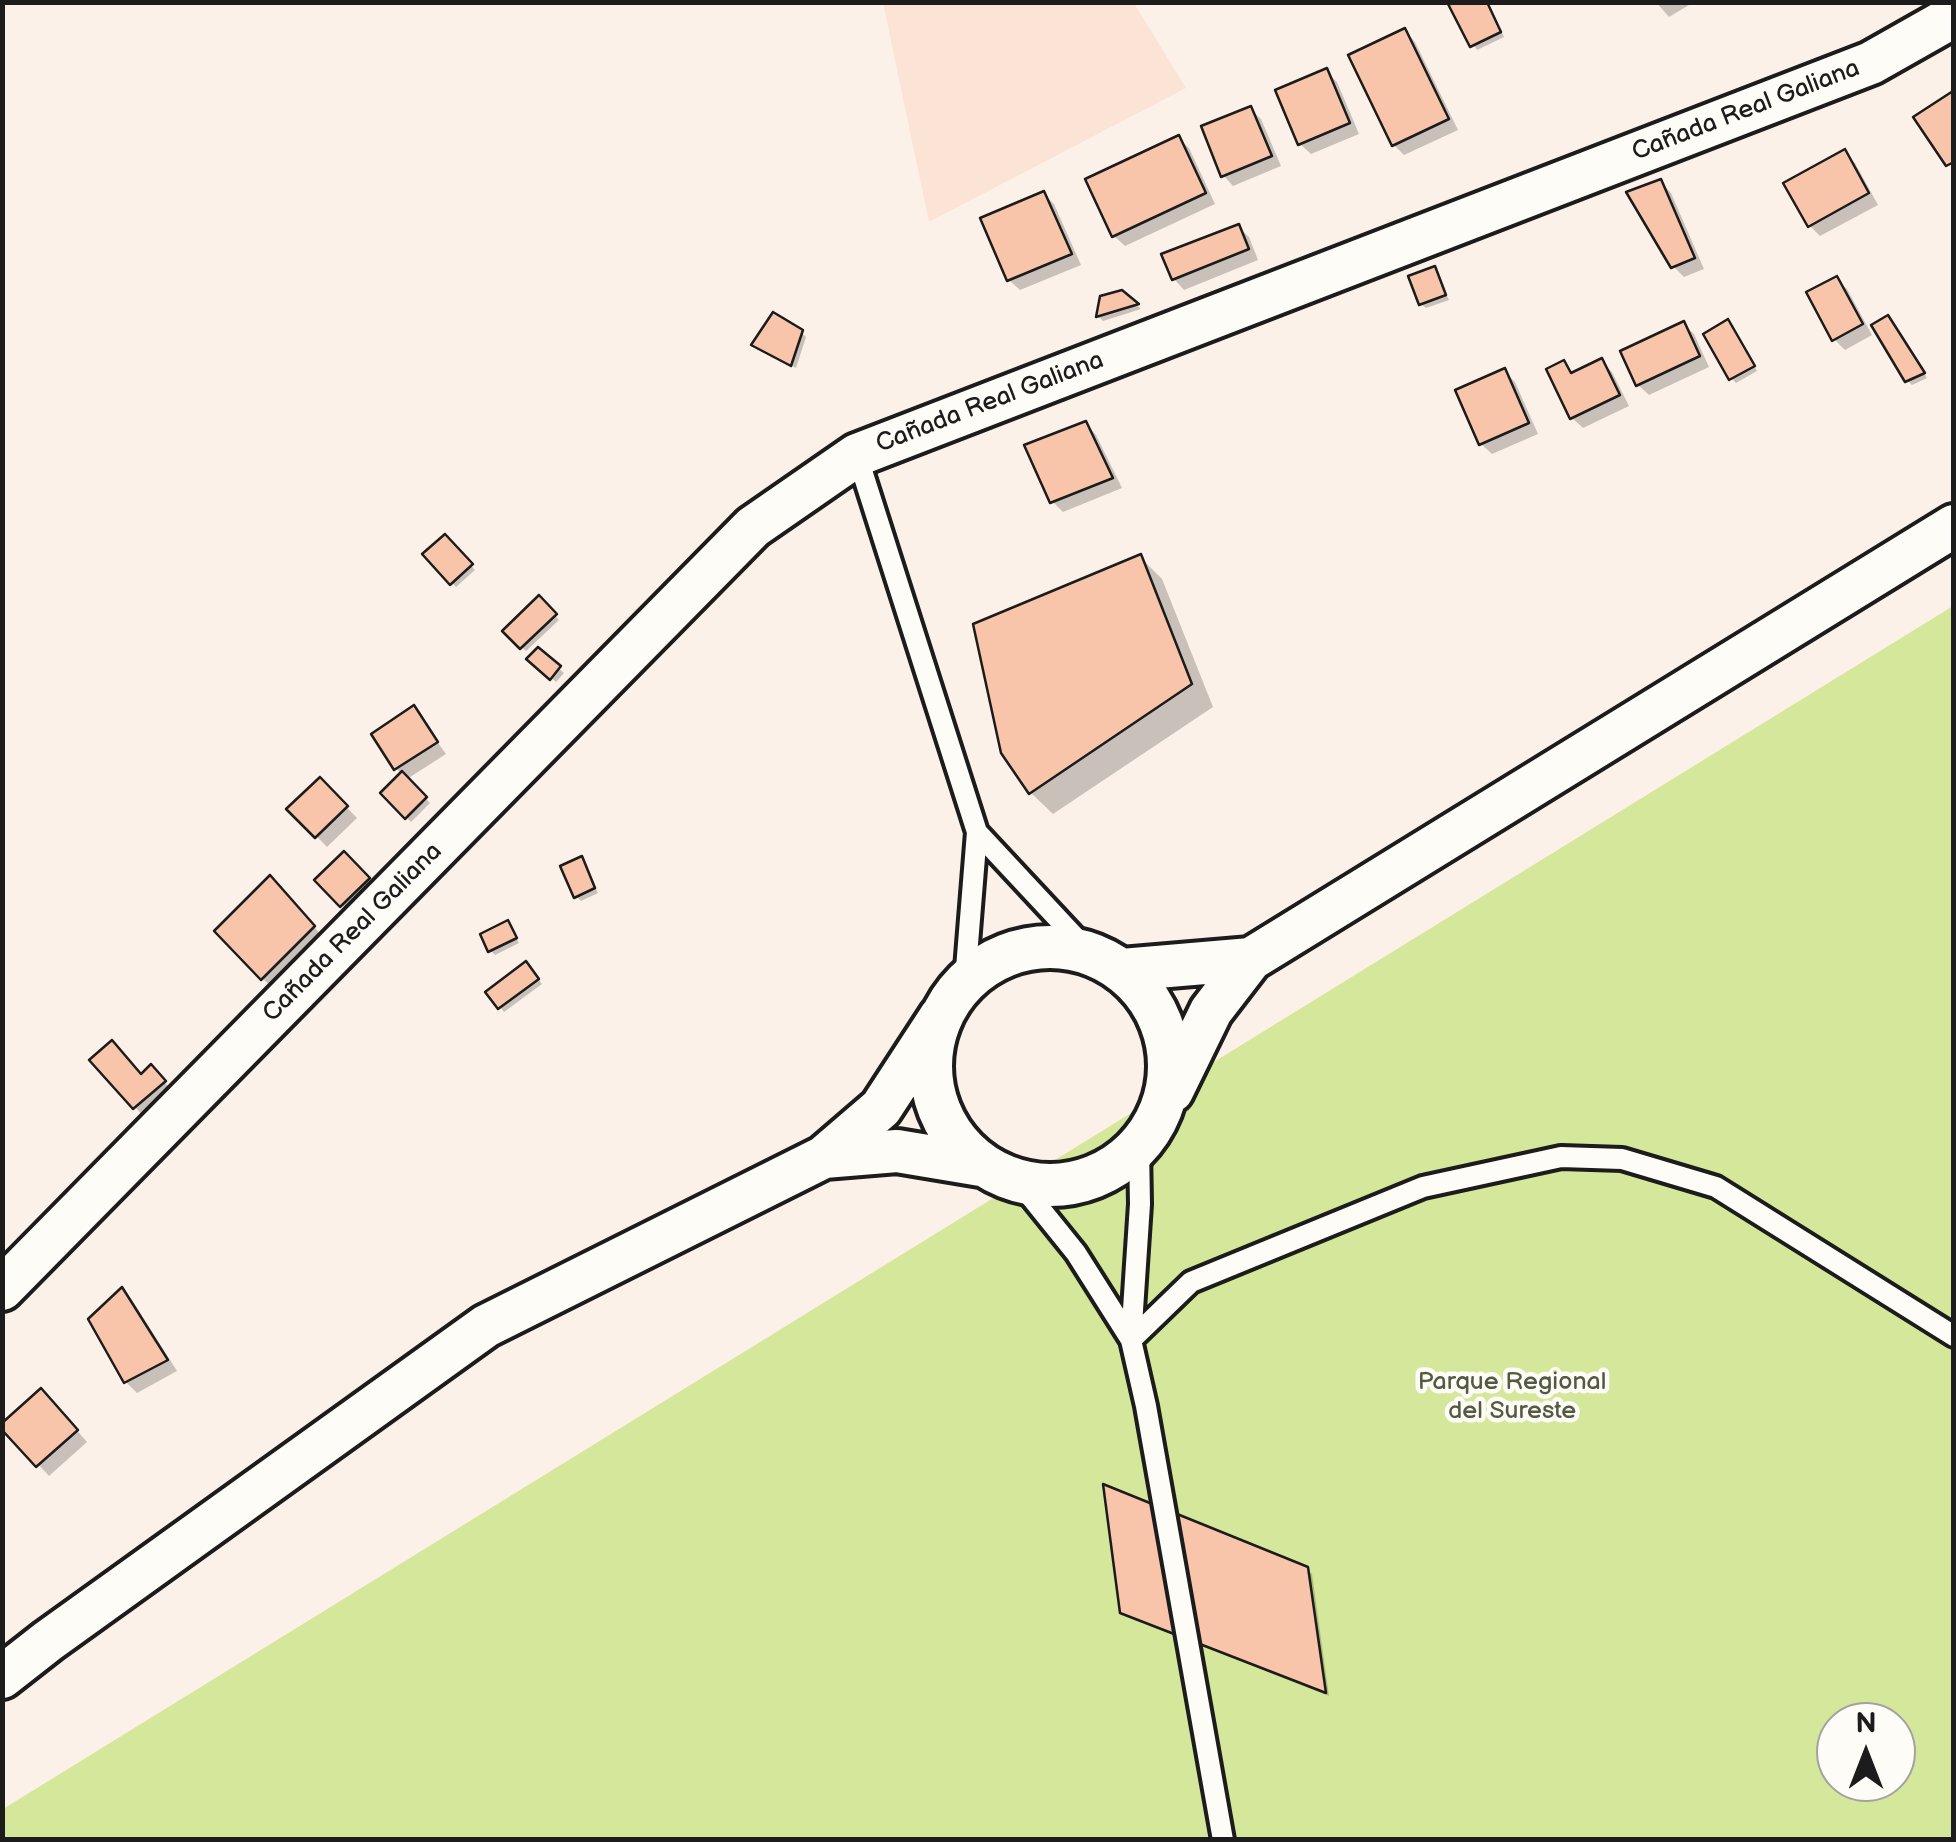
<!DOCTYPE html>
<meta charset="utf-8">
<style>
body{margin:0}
#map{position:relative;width:1956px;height:1842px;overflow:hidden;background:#fcf1e8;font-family:"Balsamiq Sans",sans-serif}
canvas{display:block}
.frame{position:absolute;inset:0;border:5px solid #1c1c1c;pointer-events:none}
.north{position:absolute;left:1816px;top:1702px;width:100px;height:100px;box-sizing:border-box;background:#fdfcf7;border:2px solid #a3a29f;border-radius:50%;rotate:0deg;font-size:28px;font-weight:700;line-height:40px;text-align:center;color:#1c1c1c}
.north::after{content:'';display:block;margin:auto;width:35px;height:45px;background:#1c1c1c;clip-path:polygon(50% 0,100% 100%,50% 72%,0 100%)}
</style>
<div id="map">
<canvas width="1956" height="1842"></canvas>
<div class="frame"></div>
<div class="north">N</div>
</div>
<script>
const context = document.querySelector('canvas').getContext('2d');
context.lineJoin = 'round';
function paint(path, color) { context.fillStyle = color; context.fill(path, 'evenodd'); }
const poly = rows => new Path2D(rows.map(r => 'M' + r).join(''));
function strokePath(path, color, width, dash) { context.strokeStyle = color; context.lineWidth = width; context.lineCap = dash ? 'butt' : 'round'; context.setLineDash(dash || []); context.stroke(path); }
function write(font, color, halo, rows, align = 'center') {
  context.font = font + ' "Balsamiq Sans",sans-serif'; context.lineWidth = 9; context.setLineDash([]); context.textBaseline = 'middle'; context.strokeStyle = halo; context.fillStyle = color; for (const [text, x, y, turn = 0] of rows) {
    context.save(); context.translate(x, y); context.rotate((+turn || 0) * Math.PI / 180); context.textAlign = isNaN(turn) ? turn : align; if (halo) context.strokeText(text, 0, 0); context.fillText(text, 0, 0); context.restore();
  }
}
const built = poly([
 [883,3,1134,3,1186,88,929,222]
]);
const green = poly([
 [1953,606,1953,1839,3,1840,3,1809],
 [1836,1722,1896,1722,1896,1782,1836,1782]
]);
const shadow = poly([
 [1456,2,1487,2,1504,37,1477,50,1452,5],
 [1656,2,1694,2,1669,17],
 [1405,31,1415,42,1458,130,1404,155,1394,145],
 [1326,71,1337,82,1359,134,1311,154,1300,144],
 [1250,109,1261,119,1281,166,1233,186,1223,175],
 [1178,138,1189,148,1215,204,1125,246,1114,236],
 [1844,152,1855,163,1878,205,1820,236,1810,226],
 [1661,182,1671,193,1704,269,1684,277,1673,266],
 [1044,194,1054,204,1081,265,1020,290,1009,280],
 [1238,227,1249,237,1258,260,1184,290,1174,279],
 [1434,269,1449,300,1426,308,1421,304],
 [1836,279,1847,289,1872,335,1845,350,1834,339],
 [1122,293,1141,309,1103,321,1099,317,1102,298],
 [1892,323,1927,378,1912,385,1907,380],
 [1683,324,1694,334,1709,367,1649,395,1638,385],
 [1732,327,1757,371,1736,383,1731,378],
 [801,332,806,337,796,368,754,345],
 [1602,361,1612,372,1629,406,1583,428,1572,418,1563,363,1574,374],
 [1504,371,1515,382,1538,434,1492,454,1481,444],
 [1086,424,1096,435,1122,488,1063,512,1052,501],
 [445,537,475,570,456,587,425,555],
 [1140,557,1162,579,1213,707,1053,814,1031,793,1003,752],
 [539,598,559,620,526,651,505,631],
 [538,650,564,673,556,682,530,659],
 [413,708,446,754,407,779,430,803,411,822,383,793,402,774,396,768],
 [320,780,357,818,327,847,290,809],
 [344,854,373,884,346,909,318,880],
 [581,859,598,893,581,901,576,896],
 [280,889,324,938,273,989,217,931],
 [507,923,519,943,495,955,490,950],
 [531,969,542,984,504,1012,500,1007],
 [93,1060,142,1076,151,1068,175,1093,145,1118],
 [122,1290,132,1300,177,1371,137,1393,126,1382],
 [52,1402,87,1442,49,1476,3,1426],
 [1306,1569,1312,1574,1329,1696,1128,1617,1122,1612]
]);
const building = poly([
 [1487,2,1501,32,1470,47,1448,4,1487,2],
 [1405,28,1449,119,1392,146,1348,55,1405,28],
 [1327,68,1350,123,1298,145,1275,90,1327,68],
 [1953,91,1954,162,1946,166,1913,117,1953,91],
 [1251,106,1272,156,1221,177,1201,126,1251,106],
 [1179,135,1206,193,1112,237,1085,179,1179,135],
 [1845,149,1869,193,1808,227,1783,183,1845,149],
 [1661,179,1695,258,1671,268,1626,192,1661,179],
 [1044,191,1072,254,1007,281,980,218,1044,191],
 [1239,224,1249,249,1172,280,1161,254,1239,224],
 [1435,266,1446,295,1419,305,1408,276,1435,266],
 [1837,276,1863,324,1832,341,1806,292,1837,276],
 [1122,290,1139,304,1096,317,1100,296,1122,290],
 [773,312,803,330,791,366,751,345,773,312],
 [1888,315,1925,373,1905,382,1871,325,1888,315],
 [1728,319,1755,366,1729,380,1703,334,1728,319],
 [1684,321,1700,356,1636,386,1620,351,1684,321],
 [1602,358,1620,395,1570,419,1546,369,1564,360,1571,373,1602,358],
 [1505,368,1529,423,1479,445,1455,390,1505,368],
 [1086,421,1113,478,1050,503,1024,445,1086,421],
 [445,534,473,564,450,585,422,554,445,534],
 [1141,554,1192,684,1029,794,1001,753,973,624,1141,554],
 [539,595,557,614,520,649,502,631,539,595],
 [538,647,561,666,550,680,526,659,538,647],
 [414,705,438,742,394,770,371,734,414,705],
 [402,771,427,797,405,819,380,793,402,771],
 [320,777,348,806,315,838,286,809,320,777],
 [344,851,370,878,340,907,314,880,344,851],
 [582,856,595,888,574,898,560,866,582,856],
 [270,875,315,926,261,980,214,931,270,875],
 [508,920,517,938,488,952,480,934,508,920],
 [526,961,539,979,498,1009,485,992,526,961],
 [112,1040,141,1074,151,1064,166,1081,133,1109,89,1060,112,1040],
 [122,1287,168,1360,124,1383,88,1319,122,1287],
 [41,1388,78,1430,36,1467,2,1430,2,1423,41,1388],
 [1103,1484,1308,1567,1326,1693,1120,1613,1103,1484]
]);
const service = poly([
 [857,455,977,832],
 [965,981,977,832,1089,952],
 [1018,1181,1076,1253,1131,1340,1140,1204,1139,1147],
 [1223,1840,1146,1406,1131,1340,1191,1282,1423,1187,1561,1157,1622,1159,1716,1187,1954,1336]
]);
const minor = poly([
 '931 1066a119 119 0 1 1 238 0a119 119 0 1 1-238 0Z',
 [1251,959,1954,526],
 [1122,970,1251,959,1211,1011,1172,1091],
 [824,1157,897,1151,981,1165],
 [2,1289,753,527,857,455,1871,63,1954,16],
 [2,1677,48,1641,486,1326,824,1157,881,1108,941,1016]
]);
const streetNames = [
 ["Cañada Real Galiana",1746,111,-21],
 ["Cañada Real Galiana",990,403,-21],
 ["Cañada Real Galiana",353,933,-45]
];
const parkNames = [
 ["Parque Regional",1512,1383],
 ["del Sureste",1512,1412]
];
paint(built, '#fbe4d5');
paint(green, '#d5e79b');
paint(shadow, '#0003');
paint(building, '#f9c5aa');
strokePath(building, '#1c1c1c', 2.5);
strokePath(service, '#1c1c1c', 28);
strokePath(minor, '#1c1c1c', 50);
strokePath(service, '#fdfcf7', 20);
strokePath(minor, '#fdfcf7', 42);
write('25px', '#1c1c1c', '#fdfcf7', streetNames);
write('25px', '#545942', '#fdfcf7', parkNames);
</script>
